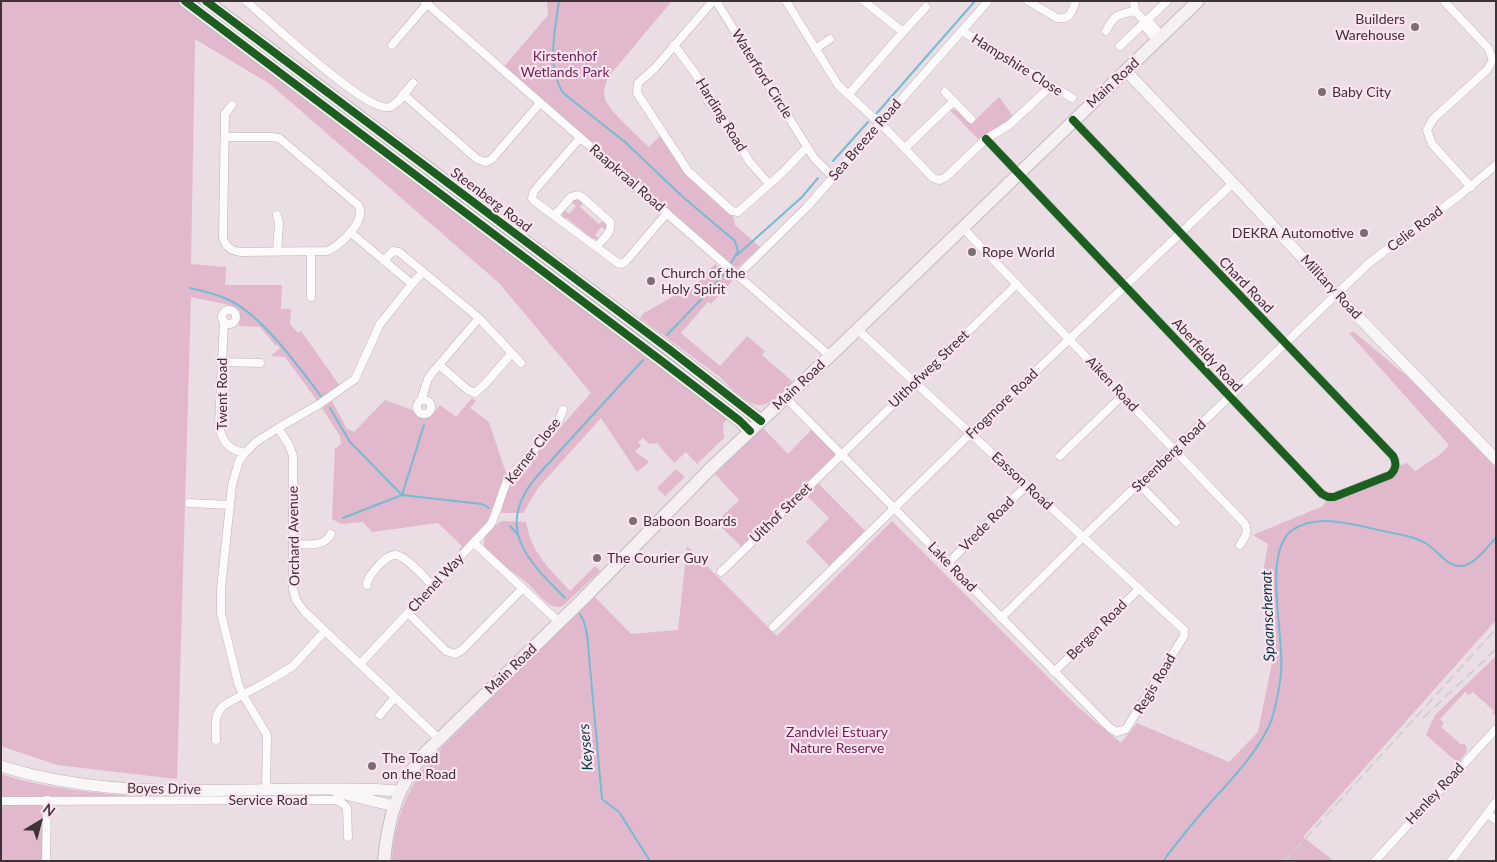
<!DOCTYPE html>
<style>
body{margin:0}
#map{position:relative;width:1497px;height:862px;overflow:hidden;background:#eadde3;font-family:Lato,sans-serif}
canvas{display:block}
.frame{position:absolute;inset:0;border:2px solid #3c3337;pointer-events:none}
.north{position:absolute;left:15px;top:797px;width:50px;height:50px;-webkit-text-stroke:4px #fee4f0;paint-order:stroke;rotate:37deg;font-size:14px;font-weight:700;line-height:20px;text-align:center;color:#3c3337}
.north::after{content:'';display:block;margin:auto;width:18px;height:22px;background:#3c3337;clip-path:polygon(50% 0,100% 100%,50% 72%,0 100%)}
</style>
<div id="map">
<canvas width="1497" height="862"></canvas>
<div class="frame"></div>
<div class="north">N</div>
</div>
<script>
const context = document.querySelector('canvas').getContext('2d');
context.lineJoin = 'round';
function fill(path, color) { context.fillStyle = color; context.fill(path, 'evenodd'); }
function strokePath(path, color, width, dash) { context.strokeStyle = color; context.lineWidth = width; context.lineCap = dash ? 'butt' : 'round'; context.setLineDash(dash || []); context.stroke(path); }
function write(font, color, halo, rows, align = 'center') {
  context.font = font + ' Lato,sans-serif'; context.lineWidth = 4.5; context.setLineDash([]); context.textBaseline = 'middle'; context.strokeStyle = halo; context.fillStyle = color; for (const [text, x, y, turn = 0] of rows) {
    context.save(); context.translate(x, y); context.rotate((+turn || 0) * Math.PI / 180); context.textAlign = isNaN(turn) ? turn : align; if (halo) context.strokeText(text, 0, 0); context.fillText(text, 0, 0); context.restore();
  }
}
fill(new Path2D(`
 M1,1H204L194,16L728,418L723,424L724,438L697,464L686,452L674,463L657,443L649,444L643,438L638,442L641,446L635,451C639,456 643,456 649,462L637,472L601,418L538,488L523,513H501C505,482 526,462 546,440L550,439L591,393L499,283L270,84L195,39L191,264L226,267L225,285H282L281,309H291L290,324L298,333L301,331L340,386L318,402L285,357L271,356L280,348L277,345L276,346L260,327L239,326L240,311L229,305L191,297L177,779L57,765L1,746Z
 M547,1H672L609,76C605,84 603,91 605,99C608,110 640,138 649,147L663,133L688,171L732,211L735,225L760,247L734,271L502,69L548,15Z
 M999,97L1013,116L1005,124L978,139L950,110C959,107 965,118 971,124Z
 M575,198L583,203L580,207L599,224L603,220L608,224L606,230L601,227L595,235L599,239L598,240L585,236L583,231L567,218H564L562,215L564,210L569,214L576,206L571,202Z
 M715,264L733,280L711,304L708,302L681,333L720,366L747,336L765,351L762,355L793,382C784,390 774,403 762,405C750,408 728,385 720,377L640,318L644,313L697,283Z
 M1354,332L1409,378L1496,468V620L1303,837L1334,861H392C394,820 409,782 437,752L594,596L631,634L678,630L687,546L777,636L892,521L1078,707L1121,743L1137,723L1229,762L1258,732L1272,663L1267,587L1266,597L1264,567L1268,544L1253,535L1323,506L1326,501H1333L1392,478L1397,474L1399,466L1407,463L1415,471L1441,454L1449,445L1349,333Z
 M472,398L476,401L470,408L489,422L508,479L495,516L464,553L459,550L462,546L438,523L372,532L363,522L341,524L332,519L335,449L341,444L340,436L322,408L332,401L347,429L354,432L385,400L412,410L421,418L431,416L440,405L456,417Z
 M763,428L788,454L813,428L836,454L835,457L815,480L868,534L832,569L806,542L829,518L803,492L744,549L716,522L739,500L715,474Z
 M676,469L685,477L665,496L657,488Z
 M502,521L526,522C531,553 550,569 570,591L595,566L600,571L564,605C551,614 537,591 527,583C519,575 485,555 484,544C483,537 491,528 495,523L496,525Z
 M1496,656V715L1492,713L1494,711L1473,692L1469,695L1465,692L1440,719L1444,723L1441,727L1462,745L1464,743L1467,748L1466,753L1458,763L1426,735L1435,715Z
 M1,774C49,790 103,793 153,798H1Z
 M1,803L40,805L43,807L42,861H1Z`), '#e1b8cc');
strokePath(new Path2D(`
 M559,1C555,31 546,66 563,93L625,142L684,198L735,241L738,251L730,265
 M877,113L975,1
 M833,161L868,122
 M737,255L802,197L818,178
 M190,288C204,291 218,294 231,301C265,319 297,365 321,396
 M667,335L712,288L728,269
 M330,408L350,442L402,495
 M402,495L424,425
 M343,518L402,495L482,504L489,508
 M510,526L518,535
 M565,598C526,559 494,527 537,476L643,360
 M580,614L584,622L587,634L602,799L619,812L650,861
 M1163,861C1179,840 1194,821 1211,802C1231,780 1253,757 1267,730C1274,719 1280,686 1281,672C1285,638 1262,555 1291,531C1316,512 1356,525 1383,531C1397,534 1414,536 1427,544C1438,551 1446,566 1461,566C1474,566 1487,547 1496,538`), '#76bbd2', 2);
const street = new Path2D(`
 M246,1C266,18 368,114 389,107C398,105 407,90 413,83
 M424,1L830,356
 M713,1L654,69L638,83L637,93L688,171L732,211L738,212L782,173L807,147
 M716,1L814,158L833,177
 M786,1L838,85L889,132L933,178L939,180L946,177L986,139L1009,125L1051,86
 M1028,1L1057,18C1070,20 1072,12 1076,1
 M1134,1L1135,11
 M1444,1L1488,48L1493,60L1487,70L1433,119L1427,130L1432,144L1471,187
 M1146,23V28L1157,41
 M962,31L1072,98
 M1106,31C1114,15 1118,14 1135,11L1146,23H1150L1162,36
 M903,32L926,7
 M392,45L427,4
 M674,45L697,76L708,101L730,129L749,161L769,184
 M1120,46L1167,1
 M815,49L830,39
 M945,92L971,119
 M403,94L477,159L486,162L492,159L540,103
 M848,95L903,32L864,1
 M225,137H271L279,138L358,205C368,220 340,246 327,251L241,252C231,251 225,247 223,237L225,114L232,105
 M580,138L534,191L532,198L534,201L618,263L622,264L626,261L667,213
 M986,139L1322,494L1328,497H1334L1390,475C1396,470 1397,463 1393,456L1073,120
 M905,148L954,101
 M555,215L571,197L578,195L582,197L610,222C613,232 603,239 597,246
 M963,228L1244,523C1250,531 1245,537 1240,545
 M350,232L412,284L423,272
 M277,252L279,223L277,215
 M384,261L393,251L399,252L479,318L521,363
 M738,275L807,207L988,1
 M311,297V252
 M222 317a7 7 0 1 1 14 0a7 7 0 1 1-14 0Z
 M224,321L219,425C222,441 228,450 245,453
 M221,362L260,363
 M439,365L468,390L475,393L485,384L512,353
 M786,398L1110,728L1117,732L1126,729L1184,636V630L857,329
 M417 407a7 7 0 1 1 14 0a7 7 0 1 1-14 0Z
 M421,400L428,379L432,373L479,318
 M278,428L289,445L293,456V589L296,600L304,611L439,739
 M1060,456L1122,396
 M1139,484L1176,522
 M189,503L230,505
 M474,543L559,622
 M294,544C307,544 324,548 331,534
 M948,563L1027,485
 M721,572L1017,284
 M367,585C367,577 374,571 379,565C384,560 389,555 396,555C406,556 425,578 433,586
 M408,613L446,651L455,654L462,650L523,588
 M1001,618L1083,537L1369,263L1460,195L1496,165
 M773,627L971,433L1233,183
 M360,664L491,524C498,510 501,494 508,479L558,422L563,410
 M1054,672L1139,589
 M380,715L395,697
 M216,740C216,727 213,715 224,705L272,679L293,666L325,631
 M266,789L267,735L243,695L238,683L221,613V589L232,485L239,461L245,453L256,442L278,428L318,405L355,379L380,324L412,284
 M1,801L335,800L341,802L347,808L348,837
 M1487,814L1496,820
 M46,861L47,800
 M1375,861L1496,729
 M1451,861L1496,802`);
const secondary = new Path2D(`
 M1126,71L1233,183L1337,295L1496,459
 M1,766C100,798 205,790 308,789C339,789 368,788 399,791
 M337,792L394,806`);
const primary = new Path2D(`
 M185,1L663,362L740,421L750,431
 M206,1L670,350L761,421
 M384,861C388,818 397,786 425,753L583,599L712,467L830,356L1198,1`);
strokePath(street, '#bfb4b9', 9);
strokePath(secondary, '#bfb4b9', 12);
strokePath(primary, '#c2bbbe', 14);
strokePath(street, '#fcfafb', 8);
strokePath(secondary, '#f9f6f7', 11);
strokePath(primary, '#f7f0f3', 12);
strokePath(new Path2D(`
 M1423,718L1496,649
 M1285,861L1496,629`), '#d2cfd0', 2, [10, 5]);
strokePath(new Path2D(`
 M185,1L663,362L740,421L750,431
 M206,1L670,350L761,421
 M986,139L1322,494L1328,497H1334L1390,475C1396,470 1397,463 1393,456L1073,120`), '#1b5e20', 8);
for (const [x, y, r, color] of [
 [1415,27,5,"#796e73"],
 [1322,92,5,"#796e73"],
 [1364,233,5,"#796e73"],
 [972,252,5,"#796e73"],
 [651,281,5,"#796e73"],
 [633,521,5,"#796e73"],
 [597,558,5,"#796e73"],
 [372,766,5,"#796e73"]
]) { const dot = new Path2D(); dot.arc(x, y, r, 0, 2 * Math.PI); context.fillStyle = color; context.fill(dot); strokePath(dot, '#fee4f0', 2); }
write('14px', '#3c3337', '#fee4f0', [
 ["Builders",1405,19,"right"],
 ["Warehouse",1405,35,"right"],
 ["Baby City",1332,92],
 ["DEKRA Automotive",1354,233,"right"],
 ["Rope World",982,252],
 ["Church of the",661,273],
 ["Holy Spirit",661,289],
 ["Baboon Boards",643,521],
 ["The Courier Guy",607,558],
 ["The Toad",382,758],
 ["on the Road",382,774]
], 'left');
write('14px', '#761e53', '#fee4f0', [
 ["Kirstenhof",565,56],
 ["Wetlands Park",565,72],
 ["Zandvlei Estuary",837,732],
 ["Nature Reserve",837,748]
]);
write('14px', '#3c3337', '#fee4f0', [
 ["Hampshire Close",1017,65,32],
 ["Waterford Circle",762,74,58],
 ["Main Road",1113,83,-43],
 ["Harding Road",721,115,58],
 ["Sea Breeze Road",865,140,-49],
 ["Raapkraal Road",627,178,41],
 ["Steenberg Road",491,200,37],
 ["Celie Road",1415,229,-37],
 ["Chard Road",1246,285,46],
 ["Military Road",1331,287,47],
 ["Aberfeldy Road",1207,355,47],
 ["Uithofweg Street",929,369,-44],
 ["Aiken Road",1112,384,47],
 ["Main Road",799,385,-43],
 ["Twent Road",222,394,-90],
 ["Frogmore Road",1002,404,-44],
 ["Kerner Close",533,451,-52],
 ["Steenberg Road",1169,456,-44],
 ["Easson Road",1022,481,43],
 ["Uithof Street",781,513,-44],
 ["Vrede Road",987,524,-45],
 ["Orchard Avenue",294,536,-91],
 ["Lake Road",952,567,46],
 ["Chenel Way",436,583,-47],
 ["Bergen Road",1097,630,-45],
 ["Main Road",511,669,-44],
 ["Regis Road",1155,684,-59],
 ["Boyes Drive",164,789,1],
 ["Henley Road",1435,794,-47],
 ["Service Road",268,800]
]);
write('italic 15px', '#043542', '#fee4f0', [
 ["Spaanschemat",1268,616,-92],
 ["Keysers",586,747,-95]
]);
</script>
